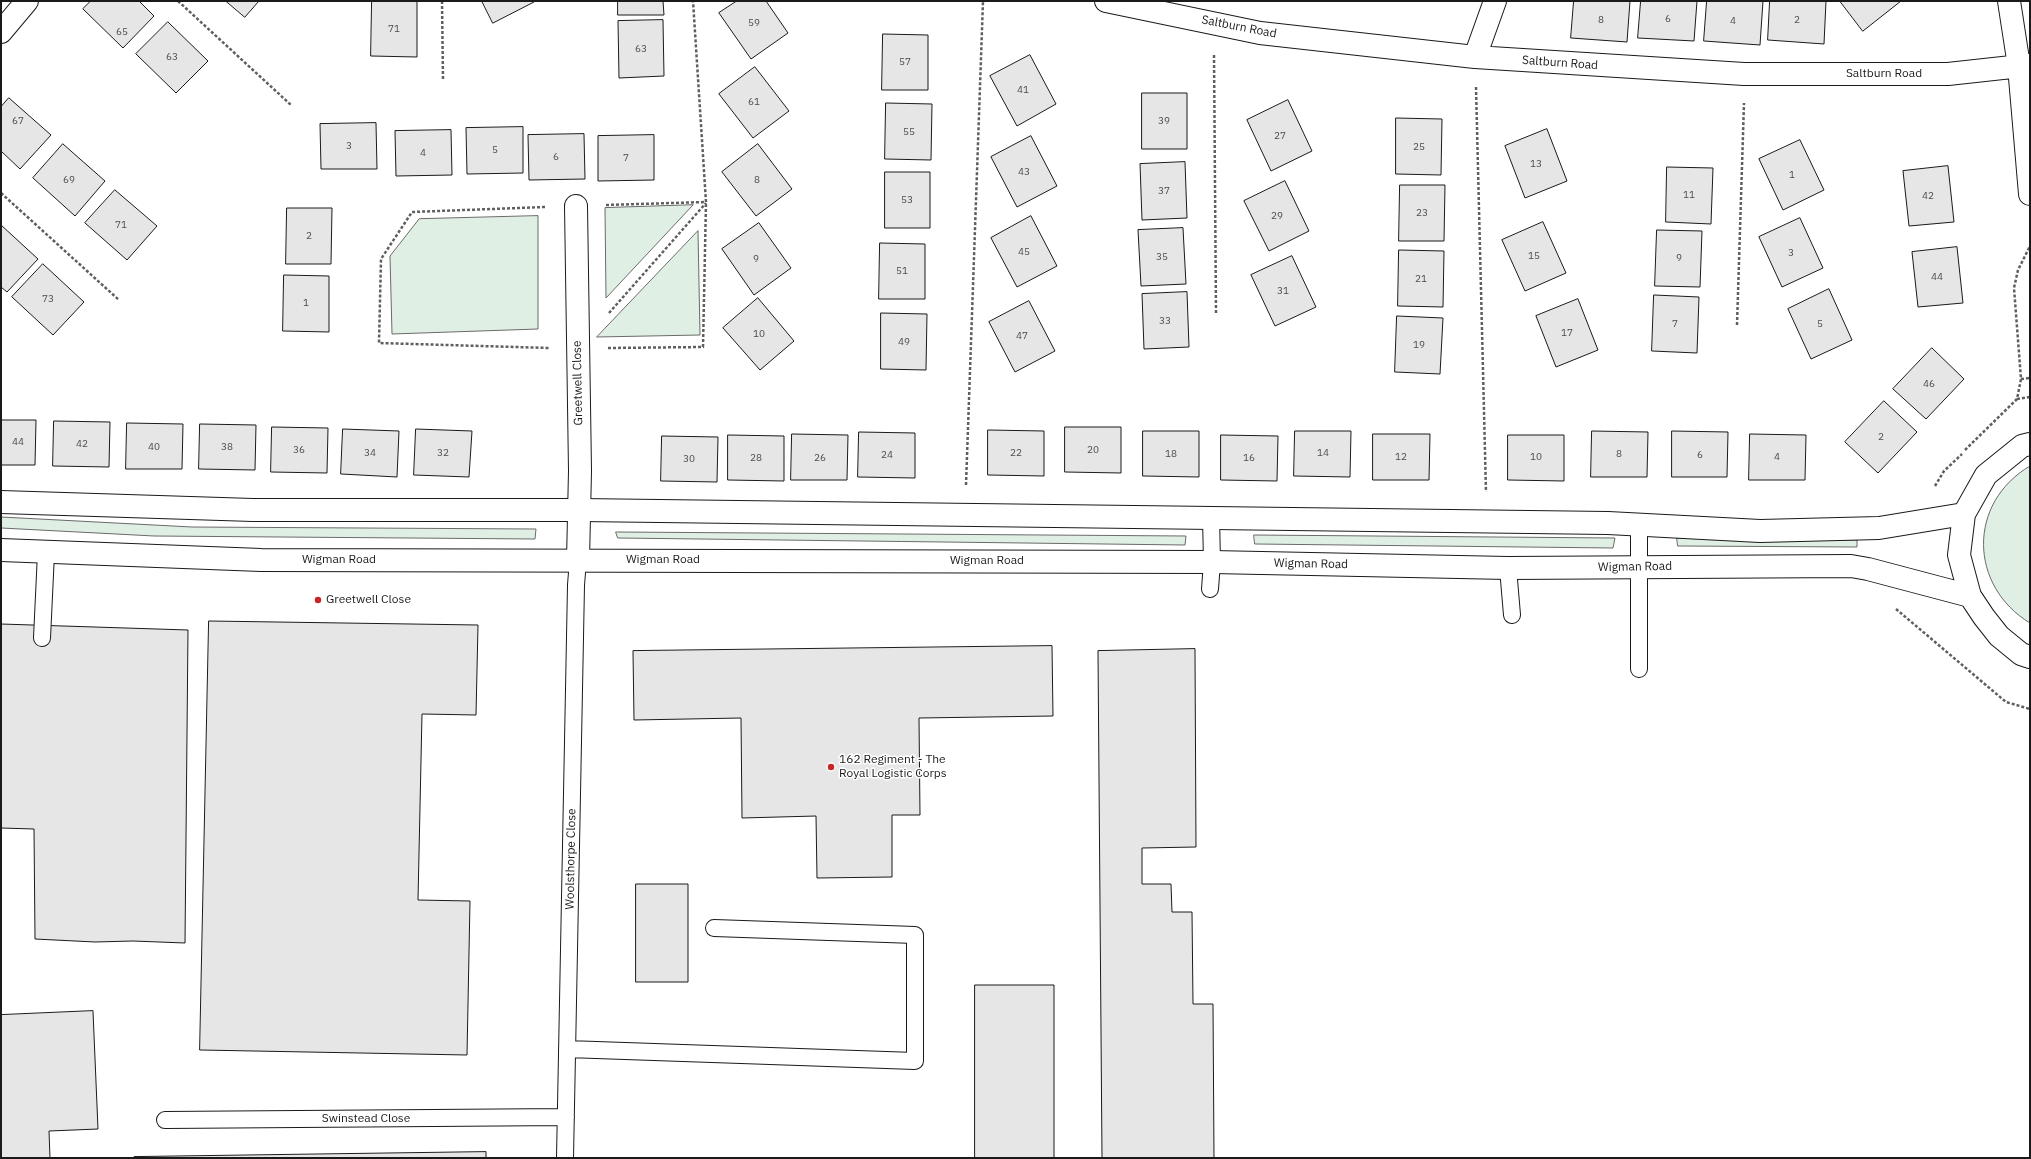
<!DOCTYPE html>
<style>
body{margin:0}
#map{position:relative;width:2031px;height:1159px;overflow:hidden;background:#fff;font-family:"IBM Plex Sans",sans-serif}
canvas{display:block}
.frame{position:absolute;inset:0;border:2px solid #1a1a1a;pointer-events:none}
</style>
<div id="map">
<canvas width="2031" height="1159"></canvas>
<div class="frame"></div>
</div>
<script>
const context = document.querySelector('canvas').getContext('2d');
context.lineJoin = 'round';
function fill(path, color) { context.fillStyle = color; context.fill(path, 'evenodd'); }
function strokePath(path, color, width, dash) { context.strokeStyle = color; context.lineWidth = width; context.lineCap = dash ? 'butt' : 'round'; context.setLineDash(dash || []); context.stroke(path); }
function write(font, color, halo, rows, align = 'center') {
  context.font = font + ' "IBM Plex Sans",sans-serif'; context.lineWidth = 3; context.setLineDash([]); context.textBaseline = 'middle'; context.strokeStyle = halo; context.fillStyle = color; for (const [text, x, y, turn = 0] of rows) {
    context.save(); context.translate(x, y); context.rotate((+turn || 0) * Math.PI / 180); context.textAlign = isNaN(turn) ? turn : align; if (halo) context.strokeText(text, 0, 0); context.fillText(text, 0, 0); context.restore();
  }
}
const green = new Path2D(`
 M693,205L606,298L605,208Z
 M538,216V329L392,334L390,256L419,219Z
 M698,231L700,335L597,337Z
 M2030,466V623C1969,586 1967,503 2030,466Z
 M1,517L192,527L536,529L535,539L154,536L1,528Z
 M616,532L1186,536L1185,545L618,538Z
 M1254,535L1615,538L1613,548L1255,544Z
 M1677,538L1857,540V547L1678,546Z`);
fill(green, '#e0efe3');
strokePath(green, '#6a6a6a', 1);
const building = new Path2D(`
 M91,1H139L154,16L123,48L83,9Z
 M226,1H259L245,17Z
 M372,1H417V57L371,56Z
 M482,1H533L534,2L493,23Z
 M618,1H663L664,15H618Z
 M737,1H766L788,33L751,59L719,13Z
 M1574,1H1630L1627,42L1571,38Z
 M1641,1H1697L1694,41L1638,38Z
 M1707,1H1763L1760,45L1704,41Z
 M1770,1H1826L1824,44L1768,40Z
 M1840,1H1901L1863,31Z
 M663,20L664,76L619,78L618,21Z
 M168,22L208,61L176,93L136,54Z
 M883,34L928,35V90H882Z
 M1030,55L1056,104L1017,126L990,76Z
 M755,67L789,111L753,138L719,94Z
 M1142,93H1187V149H1142Z
 M9,98L51,135L20,169L1,151V107Z
 M1288,100L1312,151L1271,171L1247,120Z
 M886,103L932,104L931,160L885,159Z
 M1396,118L1442,119L1441,175L1396,174Z
 M376,123L377,169H321L320,124Z
 M523,127V173L467,174L466,128Z
 M1547,129L1567,181L1525,198L1505,146Z
 M451,130L452,175L396,176L395,131Z
 M584,134L585,179L529,180L528,135Z
 M654,135V180L598,181V136Z
 M1031,136L1057,186L1017,207L991,157Z
 M1800,140L1824,190L1783,210L1759,159Z
 M63,144L105,181L75,216L33,178Z
 M758,144L792,189L756,216L722,172Z
 M1185,162L1187,218L1142,220L1140,164Z
 M1948,166L1954,222L1909,226L1903,171Z
 M1667,167L1713,168L1711,224L1666,222Z
 M885,172H930V228H885Z
 M1285,181L1309,231L1269,251L1244,201Z
 M1400,185H1445L1444,241H1399Z
 M115,190L157,226L127,260L85,223Z
 M287,208H332L331,264H286Z
 M1031,216L1057,266L1017,287L991,238Z
 M1800,218L1823,268L1782,287L1759,237Z
 M1543,222L1566,273L1525,291L1502,240Z
 M759,223L791,268L754,295L722,249Z
 M1,225L38,259L7,292L1,287Z
 M1183,228L1186,284L1141,286L1138,230Z
 M1657,230L1702,231L1700,287L1655,286Z
 M880,243L925,244V299H879Z
 M1957,247L1963,303L1918,307L1912,252Z
 M1399,250L1444,251L1443,307L1398,306Z
 M1292,256L1316,307L1275,326L1251,275Z
 M43,264L84,302L53,335L12,297Z
 M284,275L329,276V332L283,331Z
 M1829,289L1852,340L1811,359L1788,309Z
 M1187,292L1189,347L1144,349L1142,294Z
 M1654,295L1699,297L1697,353L1652,351Z
 M758,298L794,341L760,370L723,328Z
 M1578,299L1598,350L1556,367L1536,316Z
 M1029,301L1055,351L1015,372L989,322Z
 M881,313L927,314L926,370L881,369Z
 M1397,316L1443,318L1440,374L1395,372Z
 M1932,348L1964,379L1926,419L1893,389Z
 M1884,401L1917,432L1878,473L1845,442Z
 M1,420H36L35,465H1Z
 M54,421L110,422L109,467L53,466Z
 M127,423L183,424L182,469H126Z
 M200,424L256,425L255,470L199,469Z
 M272,427L328,428L327,473L271,472Z
 M1065,427H1121V473L1065,472Z
 M343,429L399,431L397,477L341,474Z
 M416,429L472,431L469,477L414,475Z
 M988,430L1044,431V476L988,475Z
 M1143,431H1199V477L1143,476Z
 M1295,431H1351L1350,477L1294,476Z
 M1592,431L1648,432L1647,477H1591Z
 M1672,431L1728,432L1727,477H1672Z
 M859,432L915,433V478L858,477Z
 M792,434L848,435L847,480H791Z
 M1373,434H1430L1429,480H1373Z
 M1750,434L1806,435L1805,480H1749Z
 M728,435L784,436V481L728,480Z
 M1221,435L1278,436L1277,481L1221,480Z
 M1508,435H1564V481L1508,480Z
 M662,436L718,437L717,482L661,481Z
 M209,621L478,625L476,715L422,714L418,900L470,901L467,1055L200,1050Z
 M1,624L188,630L185,943L133,941L95,942L35,939L34,829L1,828Z
 M1052,646L1053,716L919,718L920,815H892V877L817,878L816,816L742,818L741,718L634,720L633,651Z
 M1195,649L1196,847L1142,848V884H1171L1172,912H1192L1193,1004H1213L1214,1158H1102L1098,651Z
 M636,884H688V982H636Z
 M975,985H1054V1158H975Z
 M93,1011L98,1129L49,1131L50,1158H1V1015Z
 M486,1152V1158H134V1157Z`);
fill(building, '#e6e6e6');
strokePath(building, '#1a1a1a', 1);
const service = new Path2D(`
 M1639,524V669
 M1508,568L1512,615
 M1210,589L1212,562L1211,517
 M42,638L46,553
 M567,1049L915,1061V935L714,928
 M165,1120L566,1117
 M565,1158L576,585L578,560`);
const minor = new Path2D(`
 M1106,1L1260,33L1475,57L1744,74H1948L2030,65
 M2009,1L2019,66L2030,194
 M1,32L27,1
 M1475,57L1495,1
 M576,206L580,471L578,560`);
const tertiary = new Path2D(`
 M2030,444L2022,446L1986,475L1964,514L1959,555L1970,596L1984,617L1999,636L2021,654L2030,657
 M1,502L253,510H580L1608,523L1760,531L1879,528L1964,514
 M1,550L261,560L1212,562L1508,568L1851,566L1868,569L1970,596`);
strokePath(service, '#1a1a1a', 18);
strokePath(minor, '#1a1a1a', 24);
strokePath(tertiary, '#1a1a1a', 24);
strokePath(new Path2D(`
 M178,1L291,105
 M442,1L443,80
 M1214,55L1216,313
 M1476,87L1486,492
 M1,193L119,300
 M606,205L706,202
 M545,207L412,212L381,259L379,343L549,348
 M609,313L706,203
 M1737,325L1744,103
 M608,348L703,347L706,202L693,1
 M2021,379L2030,378
 M2017,399L2030,397
 M1965,450L2017,399L2021,379L2014,288L2018,270L2030,246
 M966,485L983,1
 M1935,486L1944,471L1962,454
 M1896,609L2006,702L2030,709`), '#5f5f5f', 2.5, [3, 2]);
strokePath(service, '#fff', 16);
strokePath(minor, '#fff', 22);
strokePath(tertiary, '#fff', 22);
for (const [x, y, r, color] of [
 [318,600,4,"#c62828"],
 [831,767,4,"#c62828"]
]) { const dot = new Path2D(); dot.arc(x, y, r, 0, 2 * Math.PI); context.fillStyle = color; context.fill(dot); strokePath(dot, '#fff', 1.5); }
write('10px', '#4d4d4d', null, [
 ["6",1668,19],
 ["8",1601,20],
 ["2",1797,20],
 ["4",1733,21],
 ["59",754,23],
 ["71",394,29],
 ["65",122,32],
 ["63",641,49],
 ["63",172,57],
 ["57",905,62],
 ["41",1023,90],
 ["61",754,102],
 ["67",18,121],
 ["39",1164,121],
 ["55",909,132],
 ["27",1280,136],
 ["3",349,146],
 ["25",1419,147],
 ["5",495,150],
 ["4",423,153],
 ["6",556,157],
 ["7",626,158],
 ["13",1536,164],
 ["43",1024,172],
 ["1",1792,175],
 ["69",69,180],
 ["8",757,180],
 ["37",1164,191],
 ["11",1689,195],
 ["42",1928,196],
 ["53",907,200],
 ["23",1422,213],
 ["29",1277,216],
 ["71",121,225],
 ["2",309,236],
 ["45",1024,252],
 ["3",1791,253],
 ["15",1534,256],
 ["35",1162,257],
 ["9",1679,258],
 ["9",756,259],
 ["51",902,271],
 ["44",1937,277],
 ["21",1421,279],
 ["31",1283,291],
 ["73",48,299],
 ["1",306,303],
 ["33",1165,321],
 ["7",1675,324],
 ["5",1820,324],
 ["17",1567,333],
 ["10",759,334],
 ["47",1022,336],
 ["49",904,342],
 ["19",1419,345],
 ["46",1929,384],
 ["2",1881,437],
 ["44",18,442],
 ["42",82,444],
 ["40",154,447],
 ["38",227,447],
 ["36",299,450],
 ["20",1093,450],
 ["34",370,453],
 ["32",443,453],
 ["22",1016,453],
 ["14",1323,453],
 ["18",1171,454],
 ["8",1619,454],
 ["24",887,455],
 ["6",1700,455],
 ["12",1401,457],
 ["10",1536,457],
 ["4",1777,457],
 ["28",756,458],
 ["26",820,458],
 ["16",1249,458],
 ["30",689,459]
]);
write('12px', '#1a1a1a', '#fff', [
 ["Saltburn Road",1239,27,11],
 ["Saltburn Road",1560,63,4],
 ["Saltburn Road",1884,74],
 ["Greetwell Close",578,383,-91],
 ["Wigman Road",339,560],
 ["Wigman Road",663,560],
 ["Wigman Road",987,561],
 ["Wigman Road",1311,564,1],
 ["Wigman Road",1635,567,-1],
 ["Woolsthorpe Close",571,859,-89],
 ["Swinstead Close",366,1119]
]);
write('12px', '#1a1a1a', '#fff', [
 ["Greetwell Close",326,600],
 ["162 Regiment - The",839,760],
 ["Royal Logistic Corps",839,774]
], 'left');
</script>
